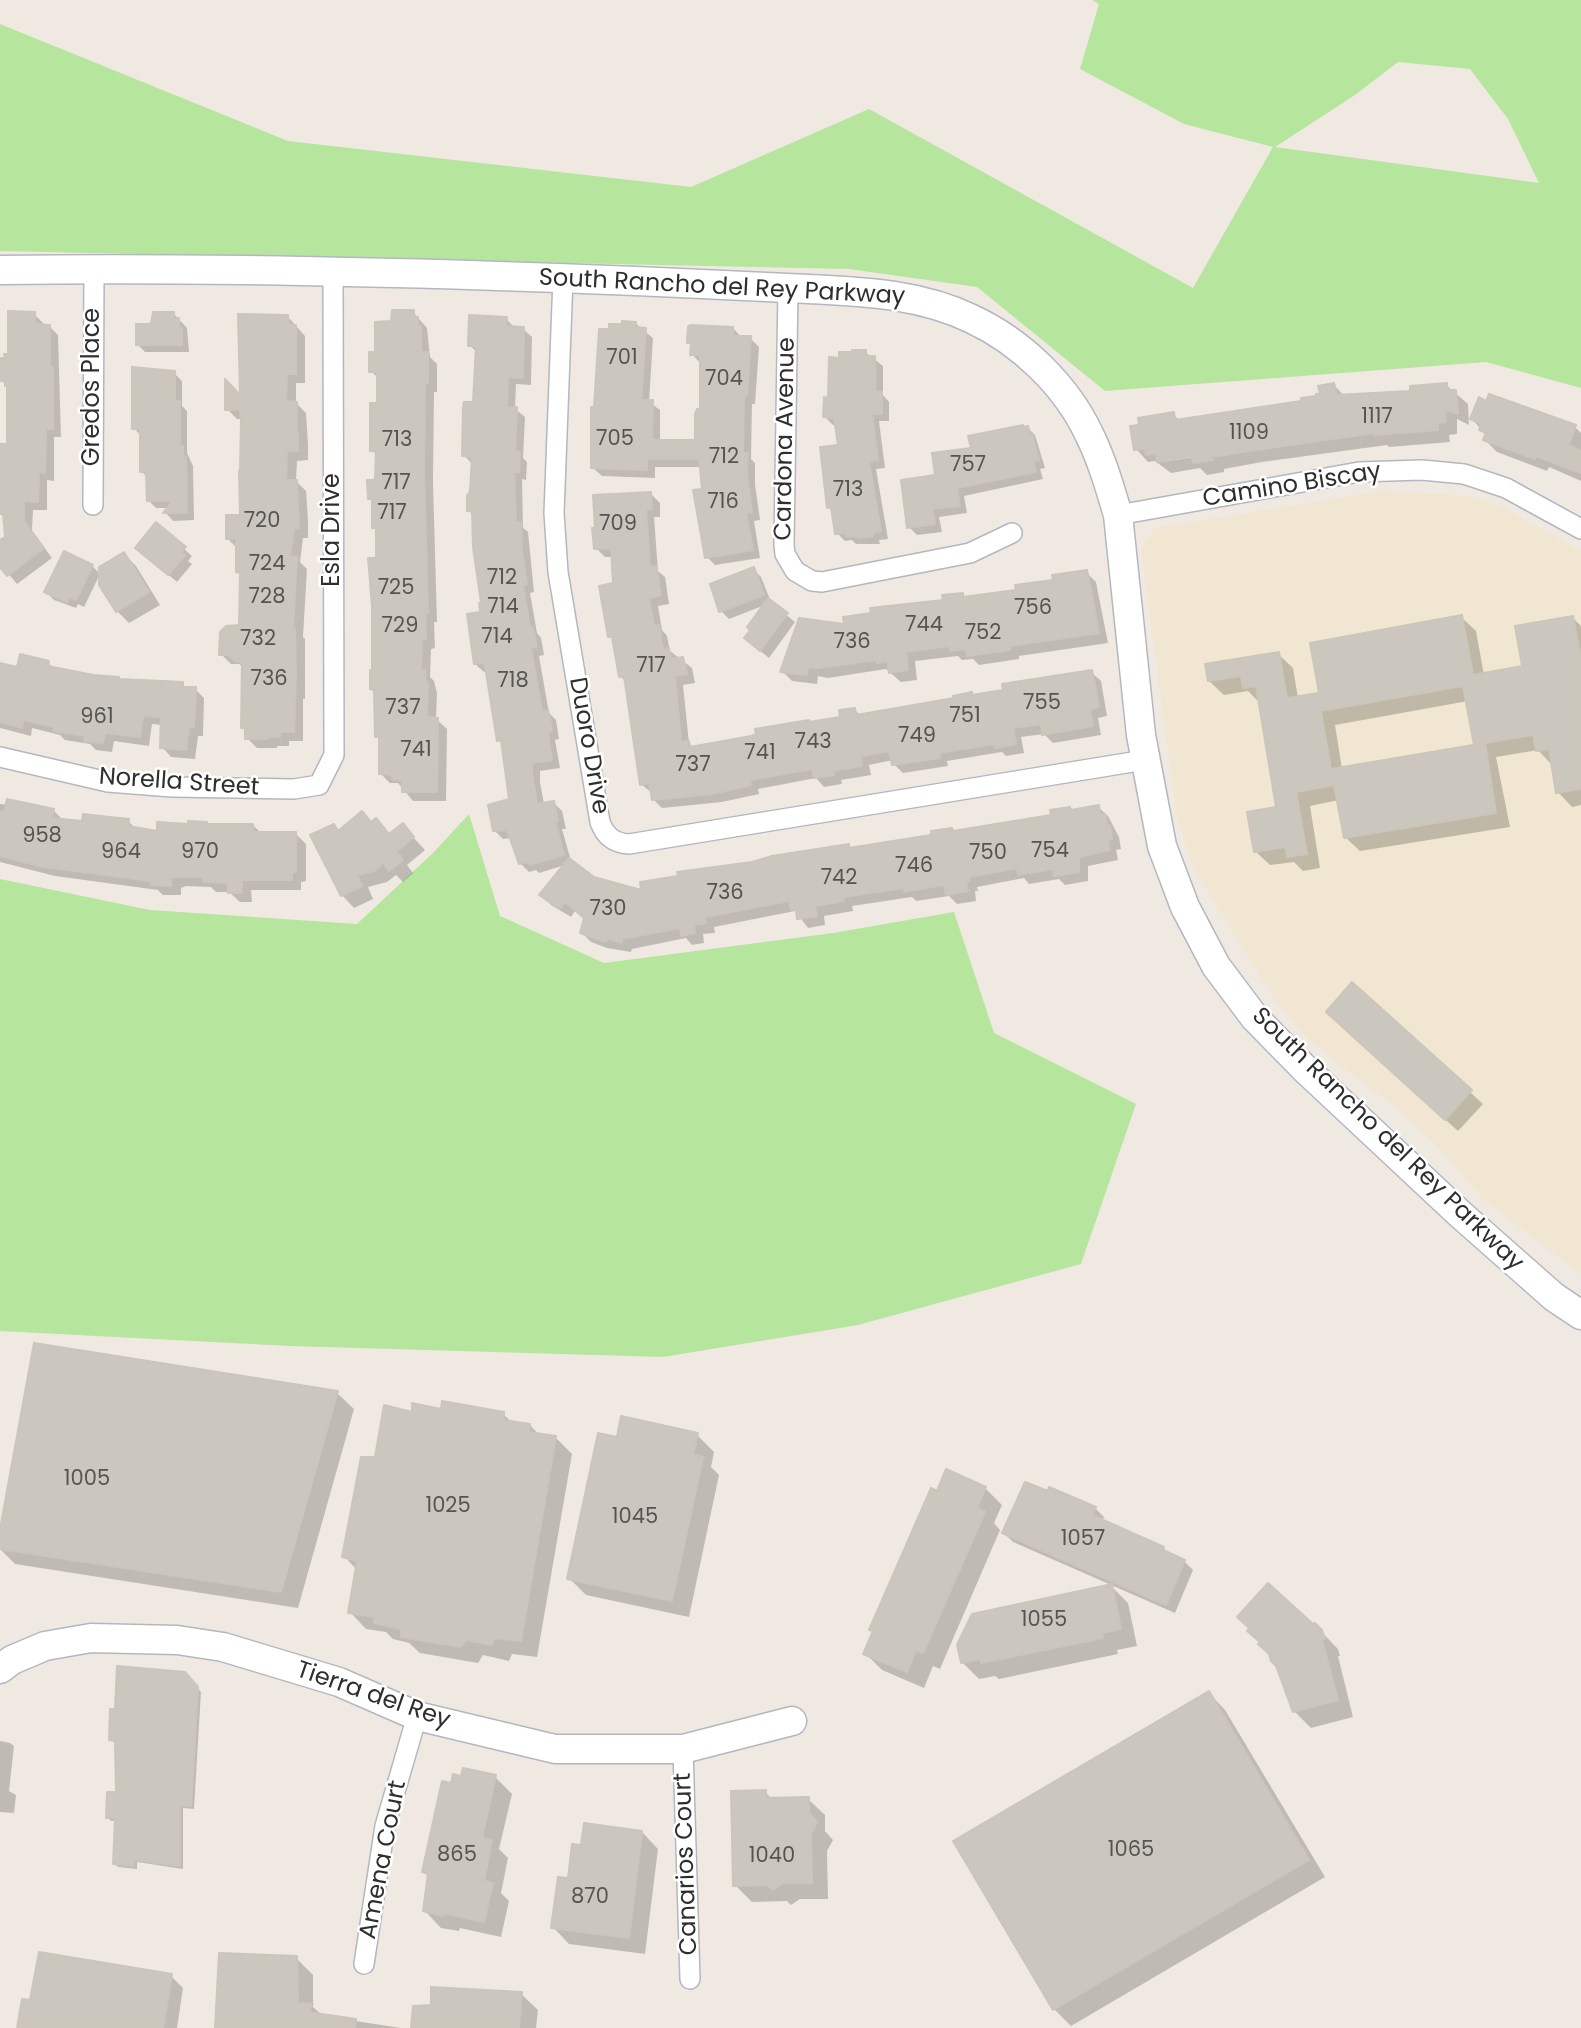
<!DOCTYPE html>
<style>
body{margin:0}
canvas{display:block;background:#efe9e1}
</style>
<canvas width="1581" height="2028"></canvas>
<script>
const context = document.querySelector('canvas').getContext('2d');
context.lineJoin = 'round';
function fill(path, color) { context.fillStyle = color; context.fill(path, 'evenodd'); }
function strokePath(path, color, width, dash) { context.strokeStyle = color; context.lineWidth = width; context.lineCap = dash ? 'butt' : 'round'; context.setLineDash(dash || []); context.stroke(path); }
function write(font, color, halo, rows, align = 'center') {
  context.font = font + ' Poppins,sans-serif'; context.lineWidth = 5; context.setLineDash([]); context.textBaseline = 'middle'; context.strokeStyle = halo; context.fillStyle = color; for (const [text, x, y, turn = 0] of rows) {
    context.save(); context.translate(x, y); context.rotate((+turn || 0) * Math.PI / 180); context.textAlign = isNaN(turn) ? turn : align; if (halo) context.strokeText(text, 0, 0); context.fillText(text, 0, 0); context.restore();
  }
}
fill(new Path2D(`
 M1381,491L1469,496L1504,508L1581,551V1274L1484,1200L1437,1146L1396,1107L1342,1067L1302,1033L1274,998L1239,942L1193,867L1183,838L1176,811L1141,548L1156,528Z`), '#f0e6d1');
fill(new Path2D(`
 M1092,0H1581V388L1486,362L1105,391L977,287L849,269L0,251V24L288,141L691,187L869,109L1193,288L1273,147L1184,124L1080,69L1099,4ZM1398,62L1470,69L1508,119L1539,183L1275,147L1355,95Z
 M469,814L500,916L604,963L833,933L954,912L994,1033L1136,1104L1081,1264L858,1325L663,1357L290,1346L0,1331V879L150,910L357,924L433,853Z`), '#b6e59e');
fill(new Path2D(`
 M413,312L427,328L430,357L437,364V392H434L433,482L437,622H434L435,648L431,649L430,677L434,681L437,693L436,719L447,729L446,801H413L398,783H390L380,773V740L376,736V694L371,689L378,531L374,528V503L369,499L377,482L378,457L372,450L379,404V379L371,371L392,323Z
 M34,314L43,323V326L50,327L58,335L61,437H54V481L47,480V510H33L32,531L52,558L17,584L0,564V542L6,538L5,517L0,510V446H8L9,388L1,380L7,359Z
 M174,314L187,328L189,352H145L137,344L153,326Z
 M288,317L305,336V383H296V403L306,413L308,444V460L297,461L296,481L306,491L308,520V538H303L300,562L307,569L303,637L305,639V699H303V741H289V746H277V748H257L247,738V732L242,728L243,667L239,664H231L221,654L240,627L241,575L238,572V549L228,539L242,517V419H237L227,409L242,399Z
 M506,319L514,327L523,329L532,337L531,385L516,384L515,409L525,417L523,458L527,462L526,480L522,479L523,528L528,532L534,592L530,593L537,633L541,638L544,655L539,656L549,713L556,720L559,739L555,740L560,768L540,771V782L544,804L554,803L562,811L566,829H562L571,861L594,879L643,892L753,864L848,846L852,850L955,833L1098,807L1108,816L1119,837L1121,849L1116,850L1118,860L1088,866V881L1065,885L1059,879L1029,884L1024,878L977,887L978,891H975L976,901L957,904L949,896L916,901L912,897L852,906L853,911L824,916L825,925L808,928L795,911L714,927L715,933L703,934L704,943L692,945L686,938L632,949L631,952L607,948L591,942L582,933L586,919L575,911L571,917L551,905L542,895L565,865L539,873L536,870L529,872L520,863L512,838L503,839L494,830L511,801L503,744L499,740L488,671L484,672L475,664L483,604L474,516L469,511L472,464L464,455L475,404L477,353L470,345Z
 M635,323L653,338L649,402L660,410V442H696L702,411L700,363L692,354V345L689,342L733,328L742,338H750L759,347L755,404H752L751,459L755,463V484L760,520L754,521L760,558L715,565L707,557L702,467H655V478L602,476L593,468L595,409Z
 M865,352L883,366V395L889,402V421H879L885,468L876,469L888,539L879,540L880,544H856L852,540L845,541L837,533L834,512L828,507L840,446L837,425H833L825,417L840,359Z
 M174,373L182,381V406L187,411V453L193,466L194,520L173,521L166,513L170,508H156L148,500V478L141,471V436L134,428Z
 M1334,385L1345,397L1412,393L1446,385L1468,404L1469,425L1457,419V434L1449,435L1450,442L1389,447L1387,445L1262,462L1224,469V472L1207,475L1200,468L1171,473L1155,461L1148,462L1136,449L1173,414L1180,421L1303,402L1318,397ZM1200,453V456L1162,462L1159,459Z
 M1505,399L1575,427L1581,433V481L1549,467L1547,471L1497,452L1485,440L1487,436L1472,419L1487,403L1504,402Z
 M1027,427L1035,435L1045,468L1040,469L1043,479L964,496L967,513L939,517L942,532L917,535L909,527L937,476Z
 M651,494L660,503V517H654L658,571L665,577L669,604L658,606L662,630L667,636L670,651L692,668L695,683L683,685L689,743L694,748L842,718L854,709L861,716L956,699L971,694L974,696L1091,672L1101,681L1107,716L1098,718L1101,735L1053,743L1044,734L1021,737L1024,753L1006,756L1002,752L947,761L948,766L903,773L894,764L893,760L869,765L871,775L841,780L842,784L824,787L816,778L758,789L759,794L722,802L662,808L653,799L652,793L641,784L627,683L620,676L615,641L610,637L615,584L614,557H605L596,548Z
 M156,525L192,556L188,561L192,564L177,582L145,555Z
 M124,554L136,566L160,605L129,623L117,611Z
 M92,566L100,574L84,607L78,604L76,608L54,600L46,592Z
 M753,569L761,577L771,602L795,622L769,658L754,646L765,605L729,619L721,611Z
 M1086,572L1096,582L1108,643L1019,656V659L979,665L973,659L962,660L958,656L915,661L917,680L901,682L886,669L828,678L818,676L817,684L792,681L782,671L846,626L945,602L962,594L966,598L1018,591Z
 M1461,617L1476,631L1484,675L1524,668L1572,617L1581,626V805L1572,807L1558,792L1553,766L1538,750L1496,757L1510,827L1360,851L1345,837L1339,800L1310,806L1320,868L1303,871L1294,862L1270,865L1255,851L1278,809L1259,702L1248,691L1224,695L1209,681L1278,654L1293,668L1298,698L1321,694ZM1468,701L1478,746L1342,769L1335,725Z
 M0,663L18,667L48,663L54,669L121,681L182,684L187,689H195L204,698L203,736H198L195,759L171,757L162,747V725L152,724L149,746L114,741L112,752L96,750L90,744L65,740L60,735L32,728L31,736L0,728Z
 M0,804L53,810L64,821L83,823L128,821L137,830L159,833L209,826L253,825L261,833H295L306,844V881L301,882V890H251L252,902H240L229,892H216L211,887L186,886L181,888V895H163L158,890L55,876L0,862Z
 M376,820L390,835L403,826L425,850L407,865L413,873L403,882L396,875L387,882L368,887L373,899L354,908L342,895L334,826L339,832L372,824Z
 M1353,985L1483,1104L1458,1131L1340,1024Z
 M337,1393L354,1409L298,1608L15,1564L0,1549V1539Z
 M442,1411L503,1414L513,1423L530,1425L540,1436L556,1438L572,1454L537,1657L512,1654L509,1661L483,1655L478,1663L420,1653L409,1643L393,1639L386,1632L366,1629L350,1612L357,1570L344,1556L376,1459L413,1414Z
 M697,1435L714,1452L711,1467L719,1475L689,1617L586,1595L569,1578L618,1439Z
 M985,1488L1002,1505L994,1523L1000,1530L940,1669L933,1666L924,1688L882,1670L865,1653Z
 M1095,1508L1104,1517L1102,1521L1163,1548L1171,1556L1184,1561L1193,1570L1175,1613L1013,1542L1004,1533Z
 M1111,1586L1128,1603L1137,1646L1117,1650L1118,1654L999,1679L995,1676L979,1679L962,1662Z
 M1315,1625L1338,1649L1340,1656H1338L1353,1717L1311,1728L1294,1711Z
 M188,1677L201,1692L194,1809L183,1808V1869L137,1862V1869L118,1867L114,1863L116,1821H111L107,1817L117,1793V1743L111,1740Z
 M1209,1693L1225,1710L1325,1877L1071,2026L1054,2009L955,1841Z
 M0,1741L10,1743L14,1746L9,1791L16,1795L14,1813L0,1812Z
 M495,1777L512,1794L499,1849L508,1858L501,1893L509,1901L501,1937L460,1928L459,1931L441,1928L425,1911L429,1877L424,1872L452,1785L463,1778Z
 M765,1792L773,1800L808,1799L825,1815V1831L833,1840L827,1851L828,1899H800L791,1905L787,1901L752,1902L735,1885Z
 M642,1832L658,1849L645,1954L569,1944L553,1927L583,1847Z
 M296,1958L313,1975V2007L323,2016L401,2028H216Z
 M171,1976L183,1988L177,2028H19L32,2002Z
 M521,1994L538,2010L536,2028H413Z`), '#0003');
const building = new Path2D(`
 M392,310H414V317H418V326H421V352H428V383H425L424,471L428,613H425L426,639L422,640L421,670H425L426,682H428L427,717L438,718L437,792H402V780L392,779V776L388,774H379V737H375L374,690L370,689V670H372V606L368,558H376V528H372V499H368L367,480H375L376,451H370V403H377V372H369V352H375V322L391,321Z
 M8,311L35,312V324L50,325V367H53V429H46L45,473L39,472L38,502L24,501V521L44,548L7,576L0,567V540L5,537L3,514H0V444H7V386H5V381H0V358H5L4,354H8Z
 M153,312H174V319L179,318V328H182V345H136V324H151Z
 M238,314L288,315V325H296V374H287L286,401L297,402V433H298V451H287L286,480H297L298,509L299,528H294L290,557H297L293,628H295L296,675L294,732H280V737H268V739H245V728H241L242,662H236L228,655H219L220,632L226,626L239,625L240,573L236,572V539H226V515H240L239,471H240L241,420L240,410H225V379L240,395Z
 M469,315L507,317L506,326L524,327L523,378L508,377L507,407H517L515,452H520L519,472H514L516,522H521L522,551L527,584L523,585L530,628L533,627L537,647L531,648L542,711L548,710L552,731L548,732L552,760L532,763V773L537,804L554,801L558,821H555L564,855L530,865L528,862L519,864L507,830L493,831L488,805L509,799L501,740L497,741L485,666L483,663L474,664L467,614L480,612L479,603H481L473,547L472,511H467V496L470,491L472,457L462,456L463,408L464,402H473L476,346H468Z
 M622,321L636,322L635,327L646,328L641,400H653L652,440H695V414L697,409H700V355H690L691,343H687L688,327L690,325L733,327V336H751L747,396H744L743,453H748L747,474L752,512L746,513L753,550L705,558L693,490L702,489L699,459H647V470L591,468V407H594L599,329H609V324H622Z
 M852,350H866V356H875L876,392H882V414H872L878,460L869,462L881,531L872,533L873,536L859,538L858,536L846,537L845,533L835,534L831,507L827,508L820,447L838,445L834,418L823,417L824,397L828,398L829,357L839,358V352H852Z
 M132,367L175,371V401H180V446H183V456H186L187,513H163L173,501H147L146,472H140V429H132Z
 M1334,383L1337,395L1410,391V386L1447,383V390H1456L1458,414L1445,409L1446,422L1438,423V430L1374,435V433L1249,451L1212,457L1213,460L1193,463L1191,456L1157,462L1156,453L1146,455L1145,449L1134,450L1130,426L1139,425L1138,418L1174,412L1175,420L1301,401V398L1316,396V394L1320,393L1318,386Z
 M1489,394L1576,425L1569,445L1581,451V473L1536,456L1535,459L1483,440L1486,433L1479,430L1481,424L1470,419L1479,397L1486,401Z
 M1023,425V427L1028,426L1030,435L1032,434L1039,460L1033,461L1036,472L957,488L960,506L932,509L935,524L907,528L901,480L935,475L932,453L971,448L968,436Z
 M651,492L652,509H646L650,567L656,566L661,595L649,598L654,626L659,625L663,649L669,648L671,659L683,657L687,674L675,676L681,742L689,741L690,747L751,736L756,734L755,729L809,720V722L840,717L839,710L855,708L856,715L954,698L953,696L972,692V695L1003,690L1002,684L1092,670L1099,707L1090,709L1093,726L1042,735L1041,724L1013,728L1016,744L995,748L994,744L939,753L940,758L892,765L889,751L861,756L862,766L833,771L834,775L814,778L812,769L750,780L751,785L712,794L652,800L649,783L640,785L624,676L619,677L612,637H608L599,586L613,583L611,548L594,549L592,528H595L593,495Z
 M156,522L186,547L181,552L185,555L168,575L135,548Z
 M64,551L93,565L76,600L70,597L67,602L44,592Z
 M124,552L149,592L116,612L99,585V567Z
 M754,567L764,595L719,612L710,584Z
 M1087,570L1099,633L1010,646V650L967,656L966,649L950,651L949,646L906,652L908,670L889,673L888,661L877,663V660L817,668L808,667L807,675L780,672L799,618L844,624L843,617L871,613L870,608L943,600L942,595L963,593V597L1016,590L1015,585L1053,580L1052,575Z
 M768,598L788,613L760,651L744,638L750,630L747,627Z
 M1462,615L1473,675L1522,666L1515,626L1573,616L1581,658V789L1556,793L1549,749L1536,751L1533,735L1474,745L1463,686L1321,711L1331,769L1485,743L1496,813L1344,838L1334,785L1296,792L1307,854L1287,857L1285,847L1254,852L1247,812L1276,807L1256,686L1243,688L1241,676L1208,681L1205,664L1279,652L1287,698L1319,693L1310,643Z
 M20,654L49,661L48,666L93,675L119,677V679L183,682V687H196L194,727H189L186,750L160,748L161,717L143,716L140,737L105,733L103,743L84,741L85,736L53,731L54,727L23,720L22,728L0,722V663L17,667Z
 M7,799L54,809L52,818L82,821L83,814L110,817L129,819L128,826L157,831V822L188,824V821L207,822V824H253L254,832H296V872H292V880H242V893H228V883L204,882L202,877H175L171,878V886L151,885V881L44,867L0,856V811L4,812Z
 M1099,805L1100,815L1105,814L1107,826L1110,825L1112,839L1108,840L1110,850L1079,857V872L1054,876L1053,869L1018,875L1017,868L969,877V881L966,882L968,891L946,895L944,885L904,892V888L843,897L844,901L815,906L817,916L797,919L796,910H791L789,901L705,917L706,923L694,925L695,933L681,936L680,928L622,939V943L609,939L606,942L580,933L584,918L565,902L560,909L539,895L569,858L594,877L641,890L640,882L678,876L677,872L752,862L772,856L849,844V848L931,835V831L952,828L953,831L1051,815L1050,810L1070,807L1071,810Z
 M362,811L371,822L376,818L389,834L403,823L414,837L396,852L403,860L389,871L383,863L374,871L357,875L362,886L341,896L310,835L334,824L338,831Z
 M1352,982L1472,1090L1445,1120L1326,1012Z
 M34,1343L338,1391L281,1592L0,1549V1529Z
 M442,1401L504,1412V1420L530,1424L529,1432L556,1436L521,1641L495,1638L492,1645L466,1640L461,1647L401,1637V1629L374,1623L375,1617L348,1613L357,1561L342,1557L361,1457H375L384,1405L412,1412V1403L441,1409Z
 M621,1416L698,1433L693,1454L703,1457L672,1601L567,1579L598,1433L617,1437Z
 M946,1469L986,1487L977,1508L985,1512L923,1653L916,1650L907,1672L863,1654L873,1631L869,1630L931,1488L937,1491Z
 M1025,1482L1048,1491L1049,1487L1096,1507L1092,1515L1164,1547L1163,1550L1185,1560L1166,1605L1002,1533Z
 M1268,1583L1313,1624L1315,1623L1322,1630L1325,1639L1322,1640L1338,1700L1293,1712L1276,1666L1271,1661L1269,1654L1258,1644L1260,1642L1247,1631L1249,1628L1237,1617Z
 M1112,1584L1121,1629L1102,1633L1103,1638L981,1663L980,1659L961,1663L957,1645L972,1614Z
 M117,1666L185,1672L198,1687L191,1806L180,1805V1866L134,1860V1866L113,1864L115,1818H106L107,1792H116L115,1741L109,1740L110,1709H115Z
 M1209,1691L1309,1860L1053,2010L953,1841Z
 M463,1768L496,1775L482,1838L492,1840L484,1881L493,1883L484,1922L444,1913L443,1916L423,1911L428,1874L422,1872L442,1781L451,1783L453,1774L461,1776Z
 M766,1790V1798L809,1797V1813L817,1822L811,1834L812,1883H783L773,1890L768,1885L733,1886L731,1791Z
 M584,1823L642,1831L629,1938L551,1928L558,1877L568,1878L572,1844L581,1845Z
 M39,1952L172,1974L163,2028H17L22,1999L30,2000Z
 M219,1953L297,1956L298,2003L313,2004L308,2012L356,2019L355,2028H215Z
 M431,1987L522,1992L519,2028H411L413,2006L431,2005Z`);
fill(building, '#cbc7bf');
strokePath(building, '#cbc5ba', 2);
const street = new Path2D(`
 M563,278L554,513L558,572L600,822C605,836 614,843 629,844L1145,760
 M788,288L784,545L785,554L795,571L812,581L822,582L970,553L1012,533
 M93,505L94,268
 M1118,515L1359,472L1422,470L1464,474L1506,488L1581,529
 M0,757L108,782L172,787L294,789L319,785L334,755L333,271
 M683,1749L690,1979
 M364,1964L385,1826L417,1716`);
const secondary = new Path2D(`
 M0,270C227,267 453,273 680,283C723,285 766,287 809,289C866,292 920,294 972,319C1021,342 1066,385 1089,434C1102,460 1110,488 1118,515L1141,735L1162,846L1185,907L1216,966L1255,1018L1305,1069L1460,1214L1554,1297L1581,1315
 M0,1669L12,1660L45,1646L91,1638L177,1640L223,1647L339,1682L417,1716L555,1749H683L792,1721`);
strokePath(street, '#b4b7c1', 22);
strokePath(secondary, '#b4b7c1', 31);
strokePath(street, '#fff', 19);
strokePath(secondary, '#fff', 28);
write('21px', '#555452', null, [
 ["701",622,359],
 ["704",724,380],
 ["1117",1377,418],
 ["1109",1249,434],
 ["705",615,440],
 ["713",397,441],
 ["712",724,458],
 ["757",968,466],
 ["717",396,484],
 ["713",848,491],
 ["716",723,503],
 ["717",392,514],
 ["720",262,522],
 ["709",618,525],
 ["724",267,565],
 ["712",502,579],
 ["725",396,589],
 ["728",267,598],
 ["714",503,608],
 ["756",1033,609],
 ["744",924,626],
 ["729",400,627],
 ["752",983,634],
 ["714",497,638],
 ["732",258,640],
 ["736",852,643],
 ["717",651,667],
 ["736",269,680],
 ["718",513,682],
 ["755",1042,704],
 ["737",403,709],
 ["751",965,717],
 ["961",97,718],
 ["749",917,737],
 ["743",813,743],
 ["741",416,751],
 ["741",760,754],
 ["737",693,766],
 ["958",42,837],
 ["754",1050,852],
 ["964",121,853],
 ["970",200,853],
 ["750",988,854],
 ["746",914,867],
 ["742",839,879],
 ["736",725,894],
 ["730",608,910],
 ["1005",87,1480],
 ["1025",448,1507],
 ["1045",635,1518],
 ["1057",1083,1540],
 ["1055",1044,1621],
 ["1065",1131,1851],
 ["865",457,1856],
 ["1040",772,1857],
 ["870",590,1898]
]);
write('24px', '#2e2e2e', '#fff', [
 ["South Rancho del Rey Parkway",722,288,3],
 ["Gredos Place",93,387,-90],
 ["Cardona Avenue",786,439,-89],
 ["Camino Biscay",1292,486,-9],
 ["Esla Drive",333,530,-90],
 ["Duoro Drive",588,746,80],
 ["Norella Street",179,783,4],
 ["South Rancho del Rey Parkway",1387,1140,44],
 ["Tierra del Rey",373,1696,19],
 ["Amena Court",384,1860,-79],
 ["Canarios Court",687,1864,-92]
]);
</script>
